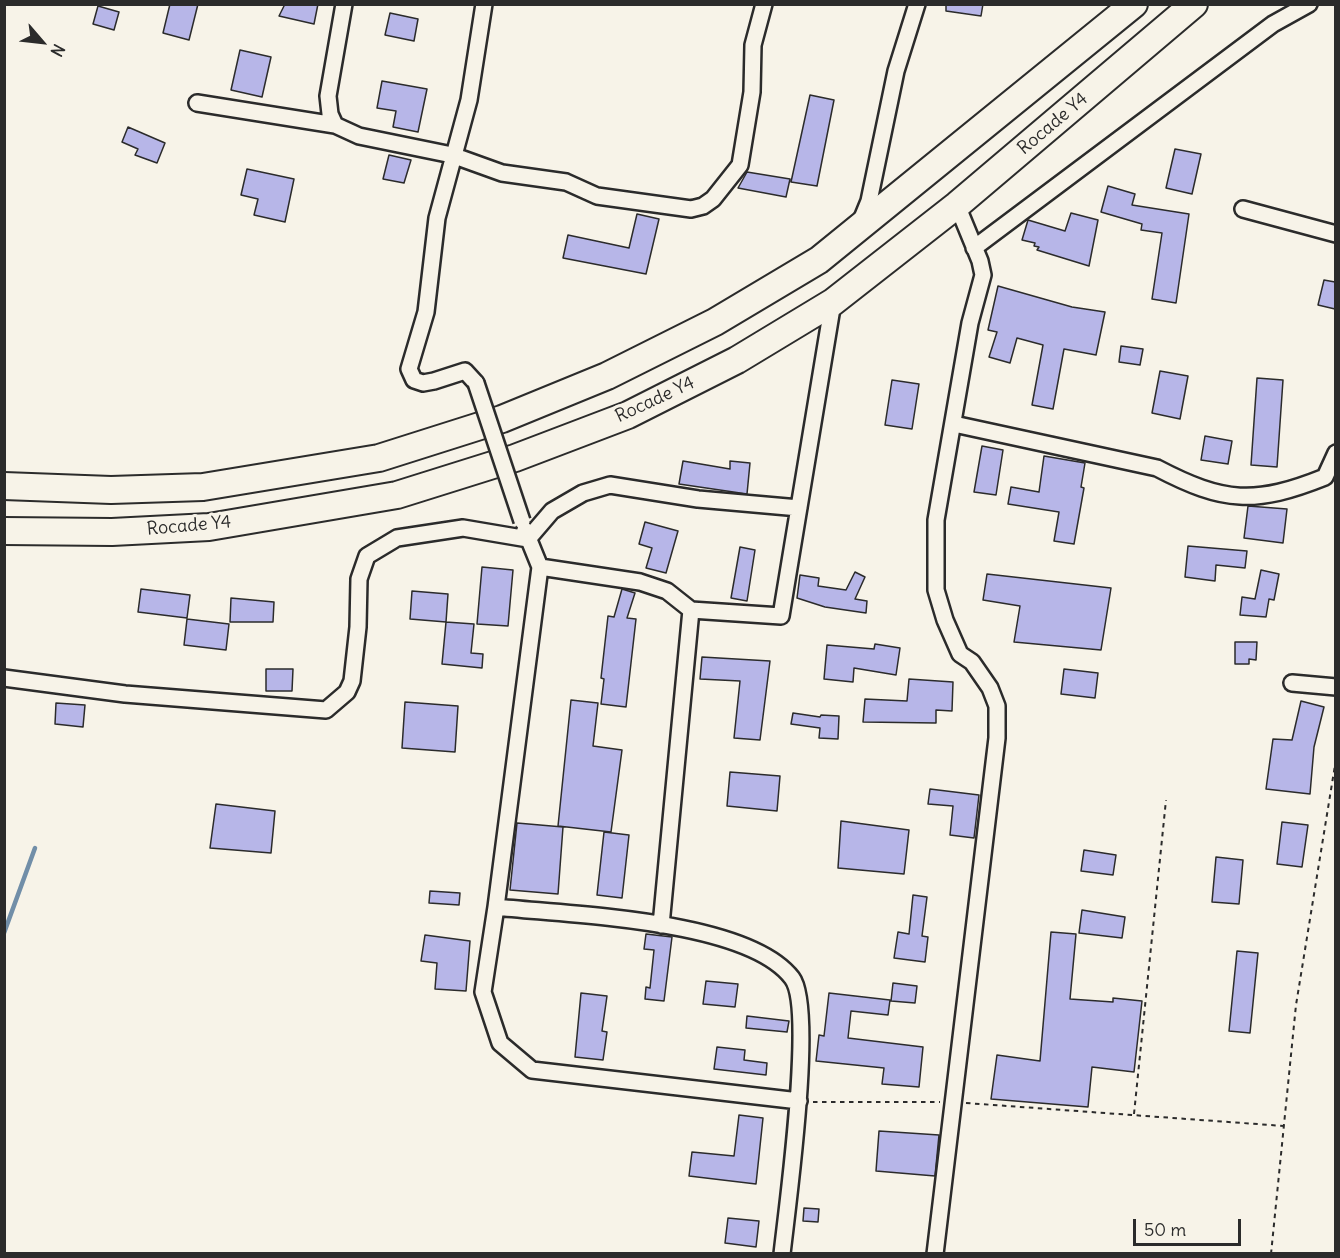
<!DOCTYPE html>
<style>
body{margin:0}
#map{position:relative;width:1340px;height:1258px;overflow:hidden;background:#f7f3e8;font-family:Delius,sans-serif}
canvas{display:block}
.frame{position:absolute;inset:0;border:6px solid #2b2b2b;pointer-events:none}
.north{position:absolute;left:12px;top:12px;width:60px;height:60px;-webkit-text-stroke:4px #f7f3e8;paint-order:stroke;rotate:118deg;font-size:16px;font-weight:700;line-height:24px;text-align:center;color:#2b2b2b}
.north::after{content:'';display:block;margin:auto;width:21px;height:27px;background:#2b2b2b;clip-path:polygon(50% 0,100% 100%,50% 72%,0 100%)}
.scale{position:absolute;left:1133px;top:1219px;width:108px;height:27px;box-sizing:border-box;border:3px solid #2b2b2b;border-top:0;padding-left:8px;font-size:18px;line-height:21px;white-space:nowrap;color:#2b2b2b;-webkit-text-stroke:4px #f7f3e8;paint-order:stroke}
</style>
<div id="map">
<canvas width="1340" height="1258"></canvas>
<div class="frame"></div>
<div class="north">N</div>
<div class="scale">50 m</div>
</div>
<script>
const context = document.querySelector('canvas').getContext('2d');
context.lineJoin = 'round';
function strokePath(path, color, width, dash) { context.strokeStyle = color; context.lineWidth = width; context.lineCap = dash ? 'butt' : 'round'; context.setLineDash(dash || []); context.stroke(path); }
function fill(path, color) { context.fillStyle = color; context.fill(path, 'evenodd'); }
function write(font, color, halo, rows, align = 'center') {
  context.font = font + ' Delius,sans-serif'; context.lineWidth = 6; context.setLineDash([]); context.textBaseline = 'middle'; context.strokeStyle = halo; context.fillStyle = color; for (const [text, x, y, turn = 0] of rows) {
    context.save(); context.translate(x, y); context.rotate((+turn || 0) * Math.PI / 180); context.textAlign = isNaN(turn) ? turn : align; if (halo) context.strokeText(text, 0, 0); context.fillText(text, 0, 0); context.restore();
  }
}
strokePath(new Path2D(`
 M4,933L35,848`), '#718ea8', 4.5);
const building = new Path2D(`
 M170,4H198L189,40L163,33Z
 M285,4H318L314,24L279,16Z
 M946,4H983L981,16L946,11Z
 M98,6L119,12L114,30L93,24Z
 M390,13L418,19L414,41L385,35Z
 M240,50L271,57L262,97L231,90Z
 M382,81L427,89L418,132L393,127L396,111L377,108Z
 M810,95L834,100L817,186L791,182Z
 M128,127L165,143L157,163L135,155L138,149L122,142Z
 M1175,149L1201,154L1192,194L1166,188Z
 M389,155L411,160L404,183L383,179Z
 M247,169L294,179L285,222L254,215L258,199L241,195Z
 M747,172L790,179L786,197L738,188Z
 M1108,186L1135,194L1132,205L1189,214L1176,303L1152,299L1162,233L1141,230L1142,224L1101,212Z
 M1071,213L1098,220L1089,266L1037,250L1039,247L1034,246L1035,243L1022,240L1028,220L1065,231Z
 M637,214L659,219L646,274L563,258L568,235L629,248Z
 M1324,280L1335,282V309L1318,305Z
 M998,286L1072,307L1105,312L1096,355L1064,349L1053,409L1032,405L1043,345L1017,338L1010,363L989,357L997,332L988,330Z
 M1121,346L1143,349L1140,365L1119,362Z
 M1160,371L1188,376L1180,419L1152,413Z
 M1257,378L1283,380L1277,467L1251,465Z
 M892,380L919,384L912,429L885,425Z
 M1205,436L1232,441L1228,464L1201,460Z
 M982,446L1003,450L996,495L974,492Z
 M1044,456L1085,463L1081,487L1084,488L1074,544L1054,541L1059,512L1008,504L1011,487L1039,492Z
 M683,461L730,469V461L750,463L747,494L679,484Z
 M1248,506L1287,509L1283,543L1244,538Z
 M645,522L678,531L666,573L646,568L652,548L639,544Z
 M1188,546L1247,551L1245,568L1216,565L1215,581L1185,577Z
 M740,547L755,550L747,601L731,598Z
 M482,567L513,570L508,626L477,624Z
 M1261,570L1279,574L1274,600L1269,599L1266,617L1240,615L1242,597L1255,599Z
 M855,572L865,577L855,599L867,601L866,613L825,607L797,598L800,575L819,578L818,586L846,590Z
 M987,574L1111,588L1101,650L1014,642L1020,606L983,600Z
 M141,589L190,595L187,618L138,612Z
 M622,589L635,593L627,618L636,619L626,707L601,704L604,679L601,678L608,616L614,617Z
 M412,591L448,594L446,622L410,619Z
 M231,598L274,602L273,622H230Z
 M187,619L229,624L226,650L184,645Z
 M446,622L474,624L471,653L483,654L482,668L442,664Z
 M1235,642H1257L1256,660L1249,659V664H1235Z
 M875,644L900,648L896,675L854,668L853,682L824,679L827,645L874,649Z
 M702,657L770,661L760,740L734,738L740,681L700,679Z
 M266,669H293L292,691H266Z
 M1064,669L1098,673L1095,698L1061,694Z
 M909,679L953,682L952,711L936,710V723L863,722L865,699L907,701Z
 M571,700L598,703L593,746L622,750L611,832L558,826Z
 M1301,701L1324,707L1314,747L1310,794L1266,789L1273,739L1292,740Z
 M405,702L458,706L455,752L402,748Z
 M56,703L85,705L83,727L55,724Z
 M793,713L820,717L821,715L839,716L838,739L819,738L820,728L791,724Z
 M730,772L780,776L777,811L727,806Z
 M930,789L979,795L974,838L950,835L953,806L928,804Z
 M216,804L275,811L271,853L210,848Z
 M841,821L909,830L904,874L838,868Z
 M1282,822L1308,825L1302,867L1277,864Z
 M517,823L563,827L558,894L510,890Z
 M604,832L629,835L622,898L597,895Z
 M1084,850L1116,855L1113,875L1081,871Z
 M1216,857L1243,860L1239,904L1212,902Z
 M430,891L460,893L459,905L429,903Z
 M913,895L927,897L922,936L928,937L925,962L894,958L898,932L909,934Z
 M1082,910L1125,917L1122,938L1079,933Z
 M1051,932L1076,934L1070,999L1113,1002V998L1142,1001L1134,1072L1092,1067L1088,1107L991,1099L997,1055L1040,1061Z
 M646,934L672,937L664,1001L645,999L646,987L650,988L654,950L644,949Z
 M425,935L470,941L466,991L435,989L437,963L421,961Z
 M1237,951L1258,953L1250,1033L1229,1031Z
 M706,981L738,984L735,1007L703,1004Z
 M893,983L917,986L915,1003L891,1001Z
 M581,993L607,996L602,1031L607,1032L603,1060L575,1057Z
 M829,993L890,1000L888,1015L851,1011L848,1038L923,1047L919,1087L882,1084L884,1068L816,1061L819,1035L824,1036Z
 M747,1016L789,1021L787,1032L746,1028Z
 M717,1047L745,1050L744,1060L767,1063L766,1075L714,1069Z
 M739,1115L763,1118L756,1184L689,1176L692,1152L734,1156Z
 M879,1131L939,1135L935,1176L876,1171Z
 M804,1208L819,1209L818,1222L803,1221Z
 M728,1218L759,1221L756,1247L725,1243Z`);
fill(building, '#b7b6e8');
strokePath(building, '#2b2b2b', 1.5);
const minor = new Path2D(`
 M344,4L328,96L330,114L335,125L359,136L452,155L502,173L566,182L597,196L691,209L703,206L713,199L740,165L752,92L753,45L764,4
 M197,103L335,125
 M1243,209L1336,234
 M860,223L869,201L896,71L917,4
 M974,248L1273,24L1309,4
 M476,383L465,371L434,381L423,383L414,380L409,369L426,312L437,218L469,100L484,4
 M954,424L1157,468C1224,503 1255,505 1325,477L1336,453
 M525,530L540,567L640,582L667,591L691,610L781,616L833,302
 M540,567L496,907C568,915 747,919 792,978C815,1008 787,1208 782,1254
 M4,678L125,694L326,710L347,692L352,681L358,627L359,579L367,556L397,538L463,528L528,539L552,511L583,493L610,485L698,499L799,508
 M1292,683L1336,687
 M496,907L483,992L500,1043L532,1070L799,1101
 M661,925L691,610
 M935,1254L997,738V706L990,688L972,662L960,654L945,620L936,590V520L970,323L983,275L980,261L957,205`);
const trunk = new Path2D(`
 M4,486L111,490L203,487L379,458L502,419L607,376L715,322L819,260L1134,4
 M4,531L112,532L209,527L397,495L515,458L628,415L737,360L833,302L957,205L1194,4`);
strokePath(minor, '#2b2b2b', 20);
strokePath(trunk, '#2b2b2b', 30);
strokePath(new Path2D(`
 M813,1102H940
 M966,1103L1284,1126
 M1134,1114L1166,800
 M1271,1254L1296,1005L1336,759`), '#2b2b2b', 2, [4.5, 4.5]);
strokePath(minor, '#f7f3e8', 15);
strokePath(trunk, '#f7f3e8', 26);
const minorBridge = new Path2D(`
 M476,383L522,521`);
strokePath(minorBridge, '#2b2b2b', 20, []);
strokePath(minorBridge, '#f7f3e8', 15);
write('18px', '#2b2b2b', '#f7f3e8', [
 ["Rocade Y4",1053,124,-40],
 ["Rocade Y4",655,400,-25],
 ["Rocade Y4",189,526,-5]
]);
</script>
